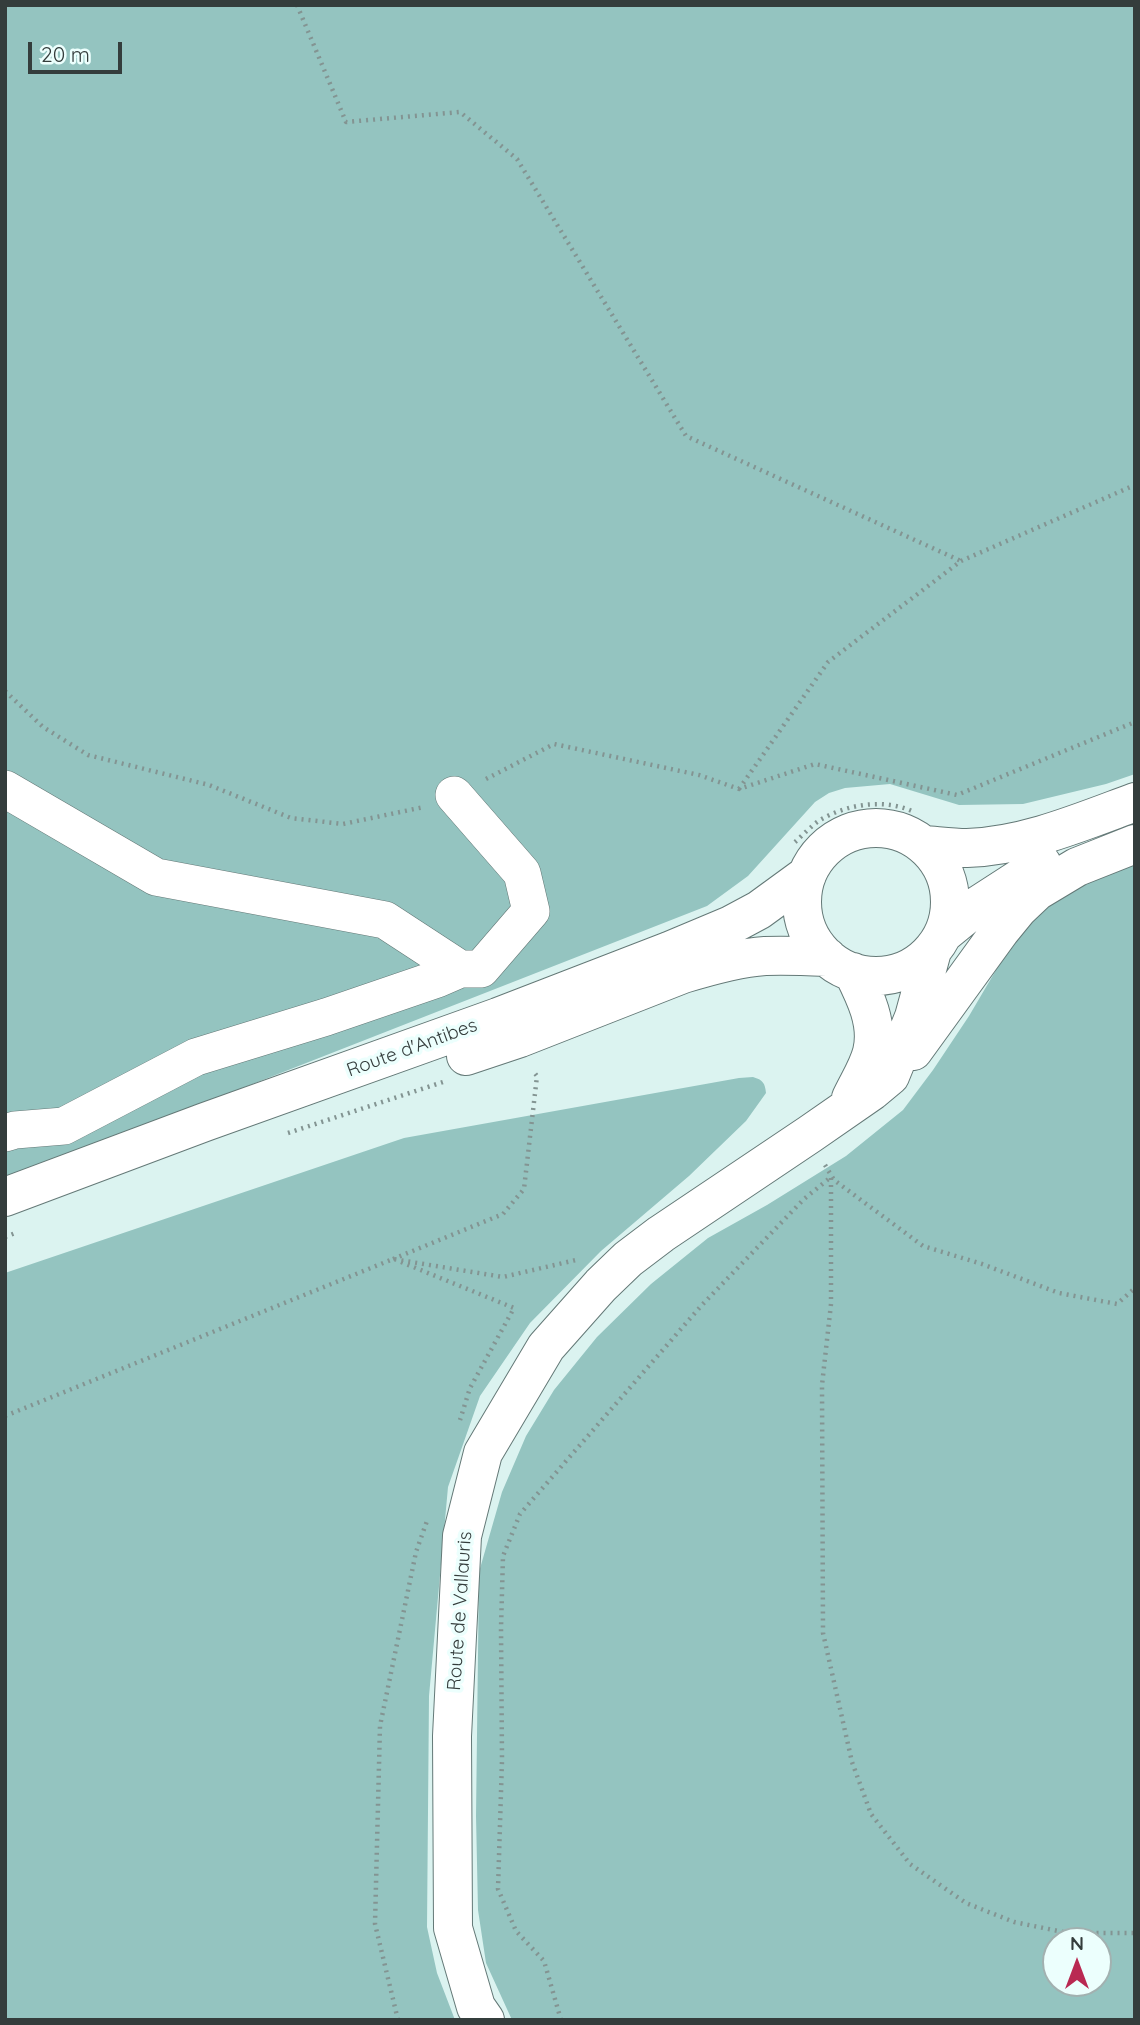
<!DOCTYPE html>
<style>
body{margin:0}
#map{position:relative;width:1140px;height:2025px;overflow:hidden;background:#dbf3f0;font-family:Quicksand,sans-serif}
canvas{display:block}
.frame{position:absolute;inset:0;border:7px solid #343d3c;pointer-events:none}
.north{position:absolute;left:1042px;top:1927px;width:70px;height:70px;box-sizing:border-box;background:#ecfffd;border:2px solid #a2b1b0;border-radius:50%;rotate:0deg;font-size:19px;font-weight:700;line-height:28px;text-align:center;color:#343d3c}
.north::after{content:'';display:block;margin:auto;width:24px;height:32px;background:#b92952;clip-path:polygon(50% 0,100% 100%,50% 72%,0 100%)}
.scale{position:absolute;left:28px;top:42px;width:94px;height:32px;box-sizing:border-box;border:4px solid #343d3c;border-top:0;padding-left:9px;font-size:21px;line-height:24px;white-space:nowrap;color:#343d3c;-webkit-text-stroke:5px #ecfffd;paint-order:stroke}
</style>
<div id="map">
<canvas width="1140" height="2025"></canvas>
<div class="frame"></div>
<div class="north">N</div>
<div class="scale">20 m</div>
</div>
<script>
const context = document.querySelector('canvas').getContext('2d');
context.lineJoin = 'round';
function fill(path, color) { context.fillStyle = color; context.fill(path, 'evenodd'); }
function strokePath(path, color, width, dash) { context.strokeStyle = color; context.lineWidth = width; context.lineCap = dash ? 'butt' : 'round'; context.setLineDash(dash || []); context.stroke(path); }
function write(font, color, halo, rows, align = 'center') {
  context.font = font + ' Quicksand,sans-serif'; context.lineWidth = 7; context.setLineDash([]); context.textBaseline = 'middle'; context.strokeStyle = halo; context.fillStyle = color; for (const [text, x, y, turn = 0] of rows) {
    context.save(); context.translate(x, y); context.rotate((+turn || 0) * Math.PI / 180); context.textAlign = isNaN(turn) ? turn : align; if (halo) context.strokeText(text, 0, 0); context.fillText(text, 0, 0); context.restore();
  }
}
fill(new Path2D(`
 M5,5H1135V774L1106,784L1023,804L959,805L890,784L845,788L829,793L815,802L748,876L707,906L5,1181Z
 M1135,858V2020H512L486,1963L478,1910L476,1816L479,1572L502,1492L526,1436L554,1390L597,1337L651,1284L708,1238L767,1205L846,1156L903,1110L933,1070L969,1016L1009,948L1038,914L1094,873ZM1056,1941H1098V1983H1056Z
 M753,1077C763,1080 765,1083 766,1093L746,1121L689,1176L601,1251L530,1323L480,1396L448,1487L429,1696L427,1927L437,1973L455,2020H5V1273L404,1138L739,1078Z`), '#94c4c0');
const minor = new Path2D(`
 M5,789L156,877L385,920L460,969
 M454,795L522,873L531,911L481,969
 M5,1133L15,1130L64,1126L196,1057L326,1017L437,979L460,969H481`);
const major = new Path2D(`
 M802 902a74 74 0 1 1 148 0a74 74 0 1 1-148 0Z
 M924,845C938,846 953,848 967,848C1025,846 1081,822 1135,802
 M944,933L977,906L1042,864
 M913,1051L1000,931L1018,909L1037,891L1077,867L1135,844
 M466,1056L520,1038L683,974C709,966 737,958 765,956C785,955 806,956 827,957
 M851,1098C858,1083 868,1068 872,1052C879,1024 865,996 853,972
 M5,1197L205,1122L498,1017L669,951L731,925L759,910L807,875
 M485,2020L476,2007L453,1928L452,1736L462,1536L483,1453L546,1347L601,1285L628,1259L661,1234L810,1134L872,1091L890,1076L914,1017L932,951`);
strokePath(minor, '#647977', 38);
strokePath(major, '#647977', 40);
strokePath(new Path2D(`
 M297,5L346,122L460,112L517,159L686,436L961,561
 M5,691L43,727L88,755L209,785L291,818L343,824L424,807
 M486,779L554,744L699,775L739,789L815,764L957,795L1135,722
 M739,789L828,662L961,561L1135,485
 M795,842C803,835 811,826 820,820C847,804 885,798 914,812
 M288,1133L443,1082
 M825,1165L834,1180L923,1246L982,1264L1059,1293L1117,1304L1135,1288
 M831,1178V1304L822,1385L823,1633L852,1762L871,1814L910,1864L966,1903L1014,1922L1068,1933H1135
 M5,1237L18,1232
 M393,1259L503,1214L524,1189L537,1076L533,1071
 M401,1262L514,1308L470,1388L460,1420
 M5,1416L393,1259L503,1277L576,1260
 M398,2020L375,1924L380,1726L416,1552L428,1518
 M561,2020L544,1961L516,1931L498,1889L502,1760L501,1628L503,1556L520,1514L701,1306L804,1199L831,1177`), '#839492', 4.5, [2, 5]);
strokePath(minor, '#fff', 37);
strokePath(major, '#fff', 38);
write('19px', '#343d3c', '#ecfffd', [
 ["Route d'Antibes",412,1048,-20],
 ["Route de Vallauris",460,1611,-86]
]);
</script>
